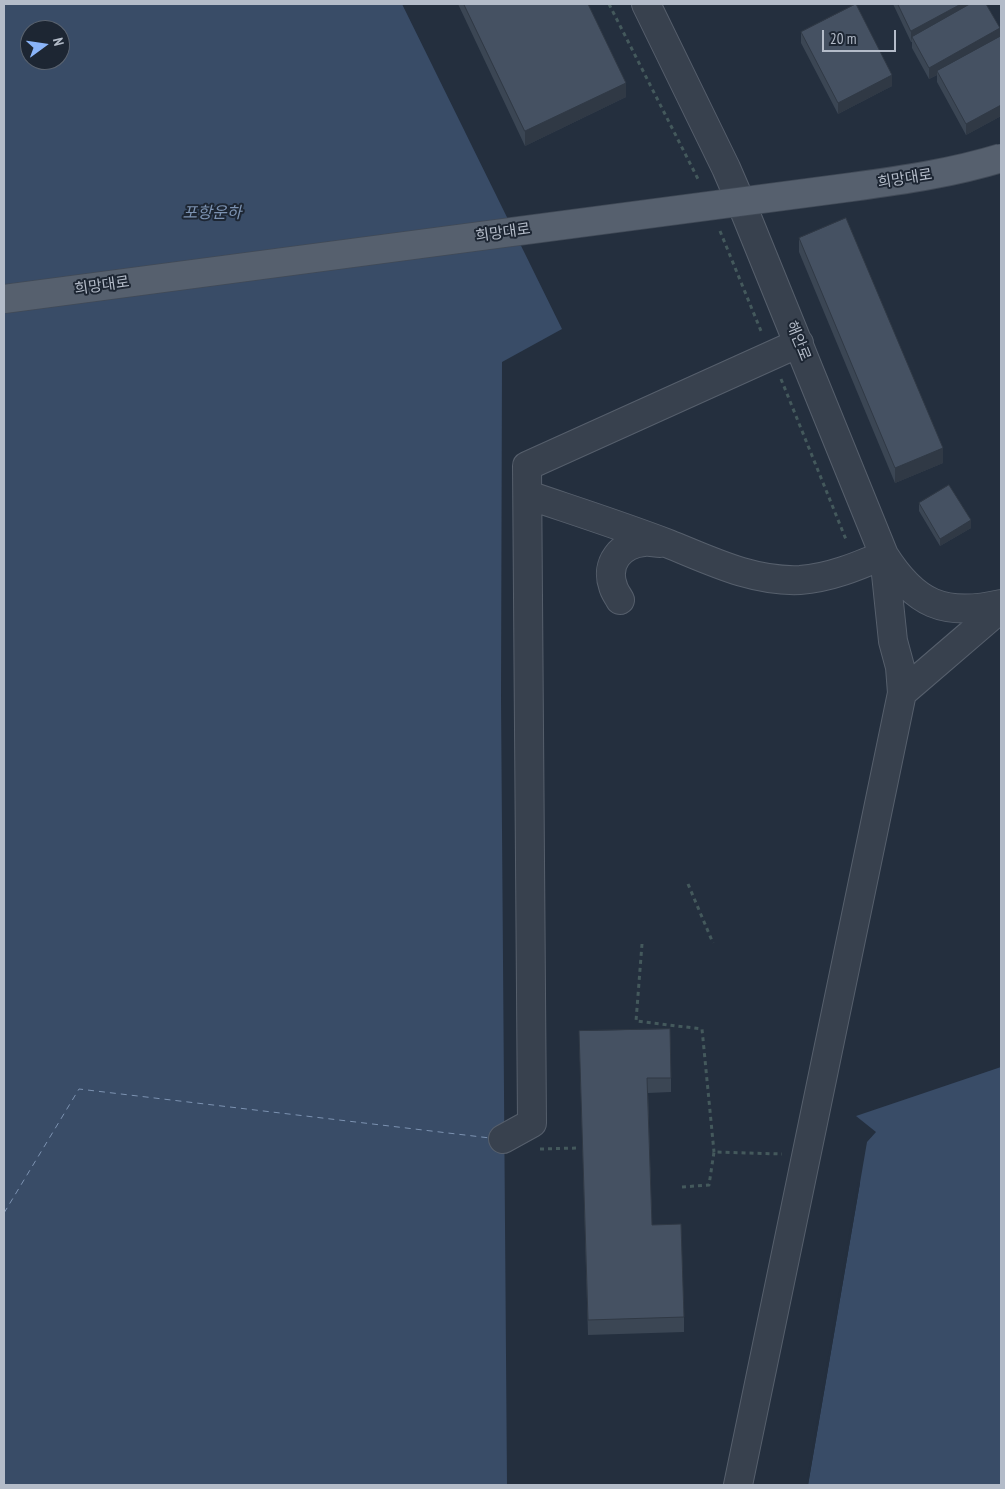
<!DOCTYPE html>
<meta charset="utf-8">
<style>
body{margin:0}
#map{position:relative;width:1005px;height:1489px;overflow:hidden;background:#242f3e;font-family:"PT Sans Narrow",sans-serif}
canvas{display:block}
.frame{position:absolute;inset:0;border:5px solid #b4bcc9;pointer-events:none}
.north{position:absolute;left:20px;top:20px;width:50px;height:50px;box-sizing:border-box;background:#1d2633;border:1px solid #59626f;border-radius:50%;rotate:76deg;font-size:14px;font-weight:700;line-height:20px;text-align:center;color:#b4bcc9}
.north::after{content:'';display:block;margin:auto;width:18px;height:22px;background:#8ab4f8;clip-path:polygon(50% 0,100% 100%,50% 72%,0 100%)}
.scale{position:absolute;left:822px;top:30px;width:74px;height:22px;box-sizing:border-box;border:2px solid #b4bcc9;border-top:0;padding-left:6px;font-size:15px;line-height:18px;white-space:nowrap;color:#b4bcc9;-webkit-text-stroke:4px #1d2633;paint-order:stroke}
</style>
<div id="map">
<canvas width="1005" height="1489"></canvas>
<div class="frame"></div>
<div class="north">N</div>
<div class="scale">20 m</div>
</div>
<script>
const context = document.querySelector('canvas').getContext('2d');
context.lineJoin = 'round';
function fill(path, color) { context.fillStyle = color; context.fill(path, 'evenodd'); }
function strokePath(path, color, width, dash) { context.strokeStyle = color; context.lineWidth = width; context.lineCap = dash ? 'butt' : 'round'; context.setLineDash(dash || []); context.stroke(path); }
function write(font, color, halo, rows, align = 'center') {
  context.font = font + ' "PT Sans Narrow","Noto Sans KR",sans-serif'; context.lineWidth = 4; context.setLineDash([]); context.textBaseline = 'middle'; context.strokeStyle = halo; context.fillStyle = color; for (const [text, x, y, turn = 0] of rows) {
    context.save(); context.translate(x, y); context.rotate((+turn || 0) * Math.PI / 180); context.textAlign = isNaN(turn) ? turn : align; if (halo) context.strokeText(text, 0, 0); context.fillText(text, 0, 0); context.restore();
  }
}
fill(new Path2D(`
 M4,4H402L562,329L502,362L501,698L507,1485H4ZM30,30H60V60H30Z
 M1001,1067V1485H808L867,1142L876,1132L856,1116Z`), '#394c67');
fill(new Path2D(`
 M858,1182L860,1183L808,1485H806Z`), '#242f3e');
strokePath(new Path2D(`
 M4,1213L79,1089L490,1138`), '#7c92b1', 1, [6, 5]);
const minor = new Path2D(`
 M646,4L726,168L742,205L884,555C915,604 944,617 1001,604
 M528,495C575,511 622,526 669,544C711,561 753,582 800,580C830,578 858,566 884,555L893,641L900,667L902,693L738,1485
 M620,600C618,596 614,591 613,586C605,563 621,544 644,542C650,541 655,543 660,543
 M902,693L1001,608
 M503,1139L532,1123L527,466L799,343`);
strokePath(minor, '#565f6c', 30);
strokePath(new Path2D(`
 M609,4L699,181
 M720,231L761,331
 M781,379L847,542
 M688,884L713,943
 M642,944L636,1021L702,1029L714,1152
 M540,1149L577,1148
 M682,1187L709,1185L714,1152L782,1154`), '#44595c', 3, [4, 4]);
strokePath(minor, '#38414e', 28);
const majorBridge = new Path2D(`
 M4,299L852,187C903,180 952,173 1001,158`);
strokePath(majorBridge, '#414a57', 30, []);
strokePath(majorBridge, '#56606e', 28);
fill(new Path2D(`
 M458,4H588L626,97L525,146Z
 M893,4H986L1000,37L1001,36V116L966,135L937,82V75L929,79L912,48V42H911Z
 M801,32L892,86L838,114L801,43Z
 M799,238L943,463L895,483L799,252Z
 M919,503L971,528L940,546L919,511Z
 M579,1031L671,1078V1092L648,1093L652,1225L684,1317V1332L588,1335Z`), '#3b4654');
fill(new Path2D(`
 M961,4H981L912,37L911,42V31Z
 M1000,28V39L937,71V75L929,79V68Z
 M892,75V86L838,114V103Z
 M626,83V97L525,146V131Z
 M1001,105V116L966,135V124Z
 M943,448V463L895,483V468Z
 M971,520V528L940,546V539Z`), '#303945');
const building = new Path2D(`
 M464,4H588L626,83L525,131Z
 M856,4L892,75L838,103L801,32Z
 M898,4H961L911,31Z
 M970,4H986L1000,28L929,68L912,37Z
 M1001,36V105L966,124L937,71Z
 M846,218L943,448L895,468L799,238Z
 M949,485L971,520L940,539L919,503Z
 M670,1029L671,1078H647L652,1225L681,1224L684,1317L588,1320L579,1031Z`);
fill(building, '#455162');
strokePath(building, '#303945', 1);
write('15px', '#b4bcc9', '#1d2633', [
 ["희망대로",905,179,-9],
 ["희망대로",503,233,-8],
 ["희망대로",102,286,-8],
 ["해안로",798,341,68]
]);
write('italic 16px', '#7c92b1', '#1d2633', [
 ["포항운하",212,213]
]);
</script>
